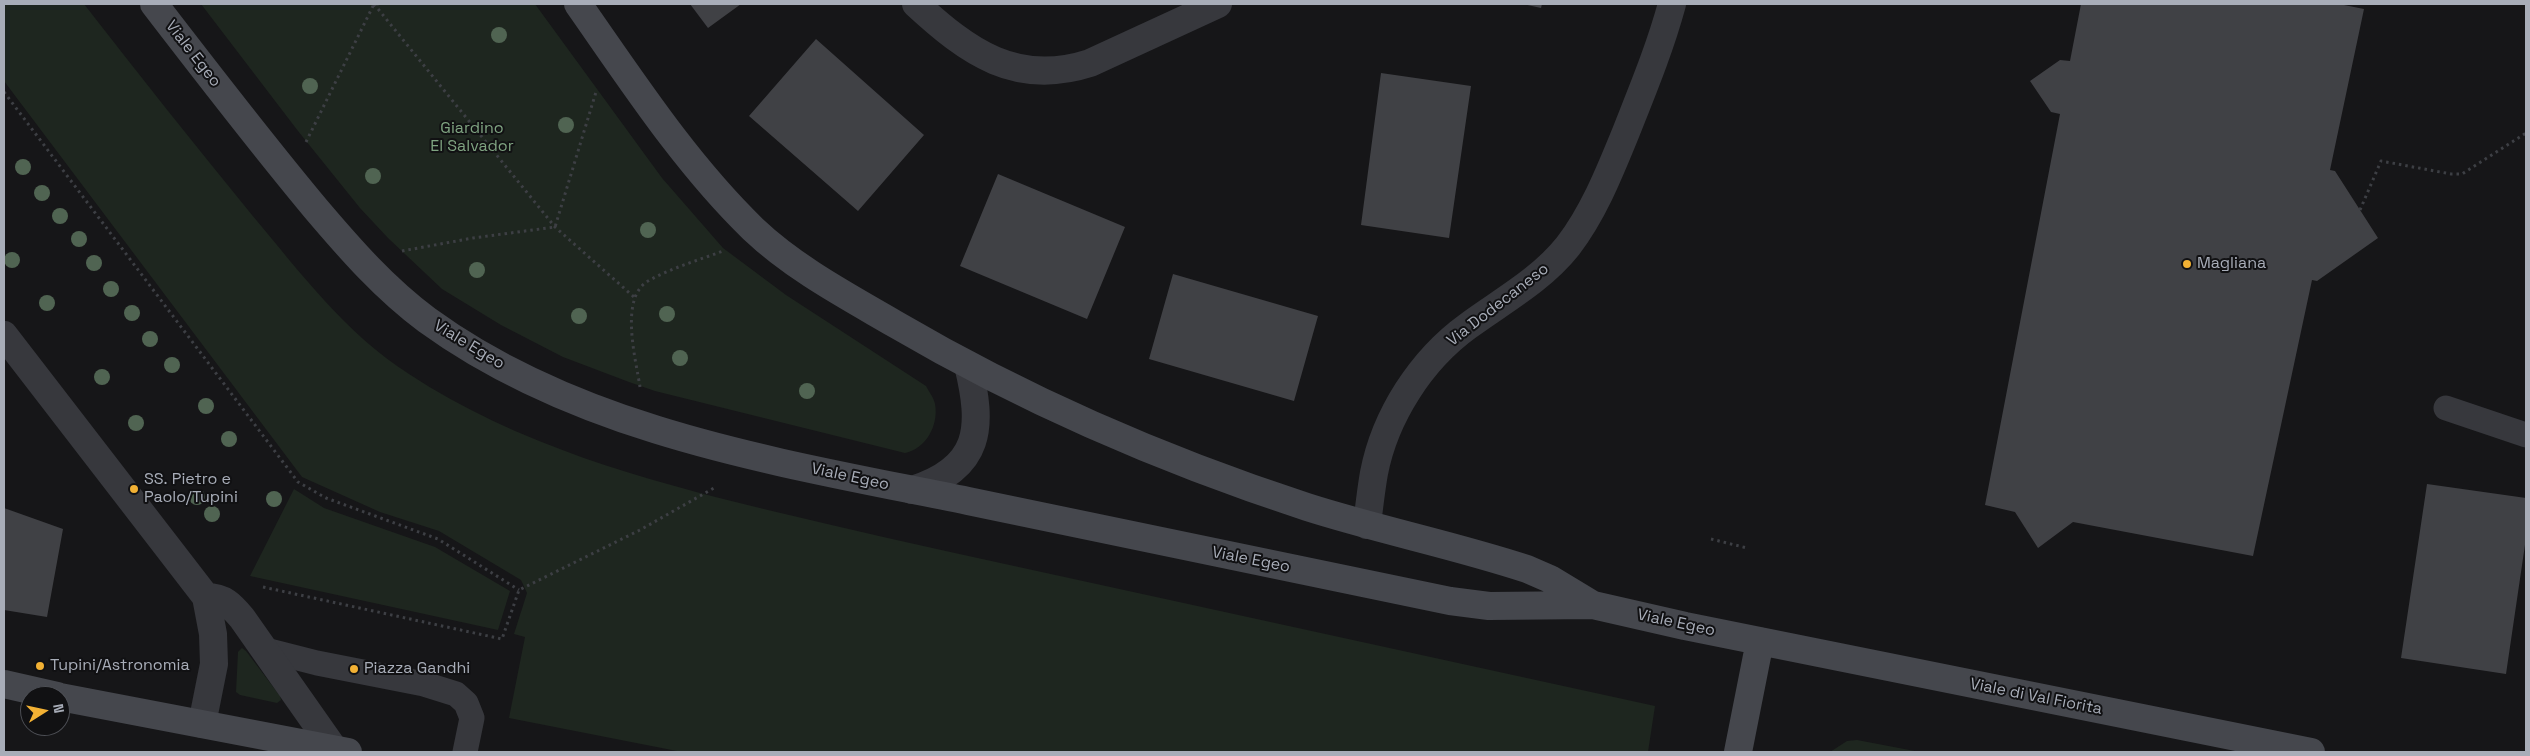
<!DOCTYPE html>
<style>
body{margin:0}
#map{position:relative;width:2530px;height:756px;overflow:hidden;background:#161618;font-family:"Space Grotesk",sans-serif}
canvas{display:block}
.frame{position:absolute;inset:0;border:5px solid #a8adb8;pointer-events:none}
.north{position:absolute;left:20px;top:686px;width:50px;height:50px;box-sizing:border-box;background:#111113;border:1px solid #4d4f55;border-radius:50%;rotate:80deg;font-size:14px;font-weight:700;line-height:20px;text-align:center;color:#a8adb8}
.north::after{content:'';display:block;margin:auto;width:18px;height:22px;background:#f2b134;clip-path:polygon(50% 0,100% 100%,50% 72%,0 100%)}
</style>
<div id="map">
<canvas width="2530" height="756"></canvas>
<div class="frame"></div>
<div class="north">N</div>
</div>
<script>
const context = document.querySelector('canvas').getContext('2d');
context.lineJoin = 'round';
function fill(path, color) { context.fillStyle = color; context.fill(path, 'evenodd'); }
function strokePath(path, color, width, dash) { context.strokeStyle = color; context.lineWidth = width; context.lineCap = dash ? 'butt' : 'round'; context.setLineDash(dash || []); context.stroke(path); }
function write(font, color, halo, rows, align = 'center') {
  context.font = font + ' "Space Grotesk",sans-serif'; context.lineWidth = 4; context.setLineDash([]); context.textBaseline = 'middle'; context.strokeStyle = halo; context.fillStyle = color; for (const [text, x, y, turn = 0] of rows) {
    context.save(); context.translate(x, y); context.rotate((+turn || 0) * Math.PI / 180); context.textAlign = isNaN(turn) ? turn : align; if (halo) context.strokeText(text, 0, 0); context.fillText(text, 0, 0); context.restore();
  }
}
fill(new Path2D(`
 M4,4H84C139,75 195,145 252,215C300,272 345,333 409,374C517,445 644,480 768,510C847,529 926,547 1005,564C1222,611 1438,659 1655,706L1648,752H682L509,718L525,637L514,634L527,593L521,580L439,531L380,512L302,477L4,81Z
 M201,4H535L662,178L723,248L786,295L926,386C929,392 934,398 935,404C939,425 926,449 905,453L655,391L629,382L563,357L501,325L442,289L388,238L360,208L298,131Z
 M294,489L324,508L435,547L510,591L498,630L250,576Z
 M242,648L246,651L280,696L281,700L277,703L240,695L236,692L238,652Z
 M1857,740L1920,752H1830L1847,741Z`), '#1e261f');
fill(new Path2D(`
 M690,4H741L708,28Z
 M1523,4H1542L1541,8Z
 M2081,4H2339L2364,9L2330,170L2335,171L2378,238L2317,281L2312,280L2253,556L2073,522L2038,548L2015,512L1985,505L2060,114L2051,112L2030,81L2060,60L2070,61Z
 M816,39L924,135L858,211L749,116Z
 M1381,73L1471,86L1449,238L1361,225Z
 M998,174L1125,227L1087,319L960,266Z
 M1173,274L1318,316L1294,401L1149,359Z
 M2427,484L2526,498V538L2506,674L2401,658Z
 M4,508L63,529L47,617L4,610Z`), '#404145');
strokePath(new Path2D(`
 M374,4L555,227L634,297
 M4,92L298,482L326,498L438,539L519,590
 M306,142L374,4H379
 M2360,210L2381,161L2451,174H2462L2526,133
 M402,251L473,238L555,227L596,92
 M640,387C636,360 619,298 648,281C671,268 699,260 723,251
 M1711,539L1747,548
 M263,587L502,639L519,590L640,530L714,488`), '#3d3f44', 3, [2.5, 4]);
strokePath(new Path2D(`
 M2446,408L2526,435
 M266,650L317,663L424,684L456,694L466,703L472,718L465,752`), '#37383d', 25);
strokePath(new Path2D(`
 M916,4C968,52 1016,87 1090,63L1218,4
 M4,335L206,597L213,634L214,664L202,724
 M912,490C982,468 983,427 968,365
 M1367,525C1369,508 1371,490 1374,473C1385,416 1421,360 1468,326C1502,301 1541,280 1568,246C1594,212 1610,171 1626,132C1643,89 1660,48 1672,4
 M206,597C224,597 231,605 242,618L334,749`), '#37383d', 28);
strokePath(new Path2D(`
 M154,4C207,73 260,142 316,209C350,249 384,288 427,320C582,433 783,463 968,501C1128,535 1289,567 1450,601L1489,606L1593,605L1685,626L2311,752
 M578,4C632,81 685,163 753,229C794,268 847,296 895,324C1023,399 1166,461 1307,507C1379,530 1454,545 1527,569L1550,579L1593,605
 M4,684L57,696
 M60,697L348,752
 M1738,752L1760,641`), '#45474d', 28);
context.fillStyle = '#506452';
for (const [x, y] of [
 [499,35],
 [310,86],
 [566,125],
 [23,167],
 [373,176],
 [42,193],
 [60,216],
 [648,230],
 [79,239],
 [12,260],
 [94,263],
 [477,270],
 [111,289],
 [47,303],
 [132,313],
 [667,314],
 [579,316],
 [150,339],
 [680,358],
 [172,365],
 [102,377],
 [807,391],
 [206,406],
 [136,423],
 [229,439],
 [197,497],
 [274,499],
 [212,514]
]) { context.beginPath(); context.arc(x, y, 8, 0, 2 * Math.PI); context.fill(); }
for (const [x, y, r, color] of [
 [2187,264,5,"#f2b134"],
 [134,489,5,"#f2b134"],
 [40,666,5,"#f2b134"],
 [354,669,5,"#f2b134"]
]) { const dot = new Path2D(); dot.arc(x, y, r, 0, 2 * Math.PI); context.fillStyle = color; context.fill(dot); strokePath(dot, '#111113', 2); }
write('16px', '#a8adb8', '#111113', [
 ["Viale Egeo",193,54,52],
 ["Via Dodecaneso",1498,305,-38],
 ["Viale Egeo",469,345,31],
 ["Viale Egeo",850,477,12],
 ["Viale Egeo",1251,560,11],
 ["Viale Egeo",1676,623,12],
 ["Viale di Val Fiorita",2036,697,11]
]);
write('16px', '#7fa381', '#111113', [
 ["Giardino",472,129],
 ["El Salvador",472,147]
]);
write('16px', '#a8adb8', '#111113', [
 ["Magliana",2197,264],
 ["SS. Pietro e",144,480],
 ["Paolo/Tupini",144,498],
 ["Tupini/Astronomia",50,666],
 ["Piazza Gandhi",364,669]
], 'left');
</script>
